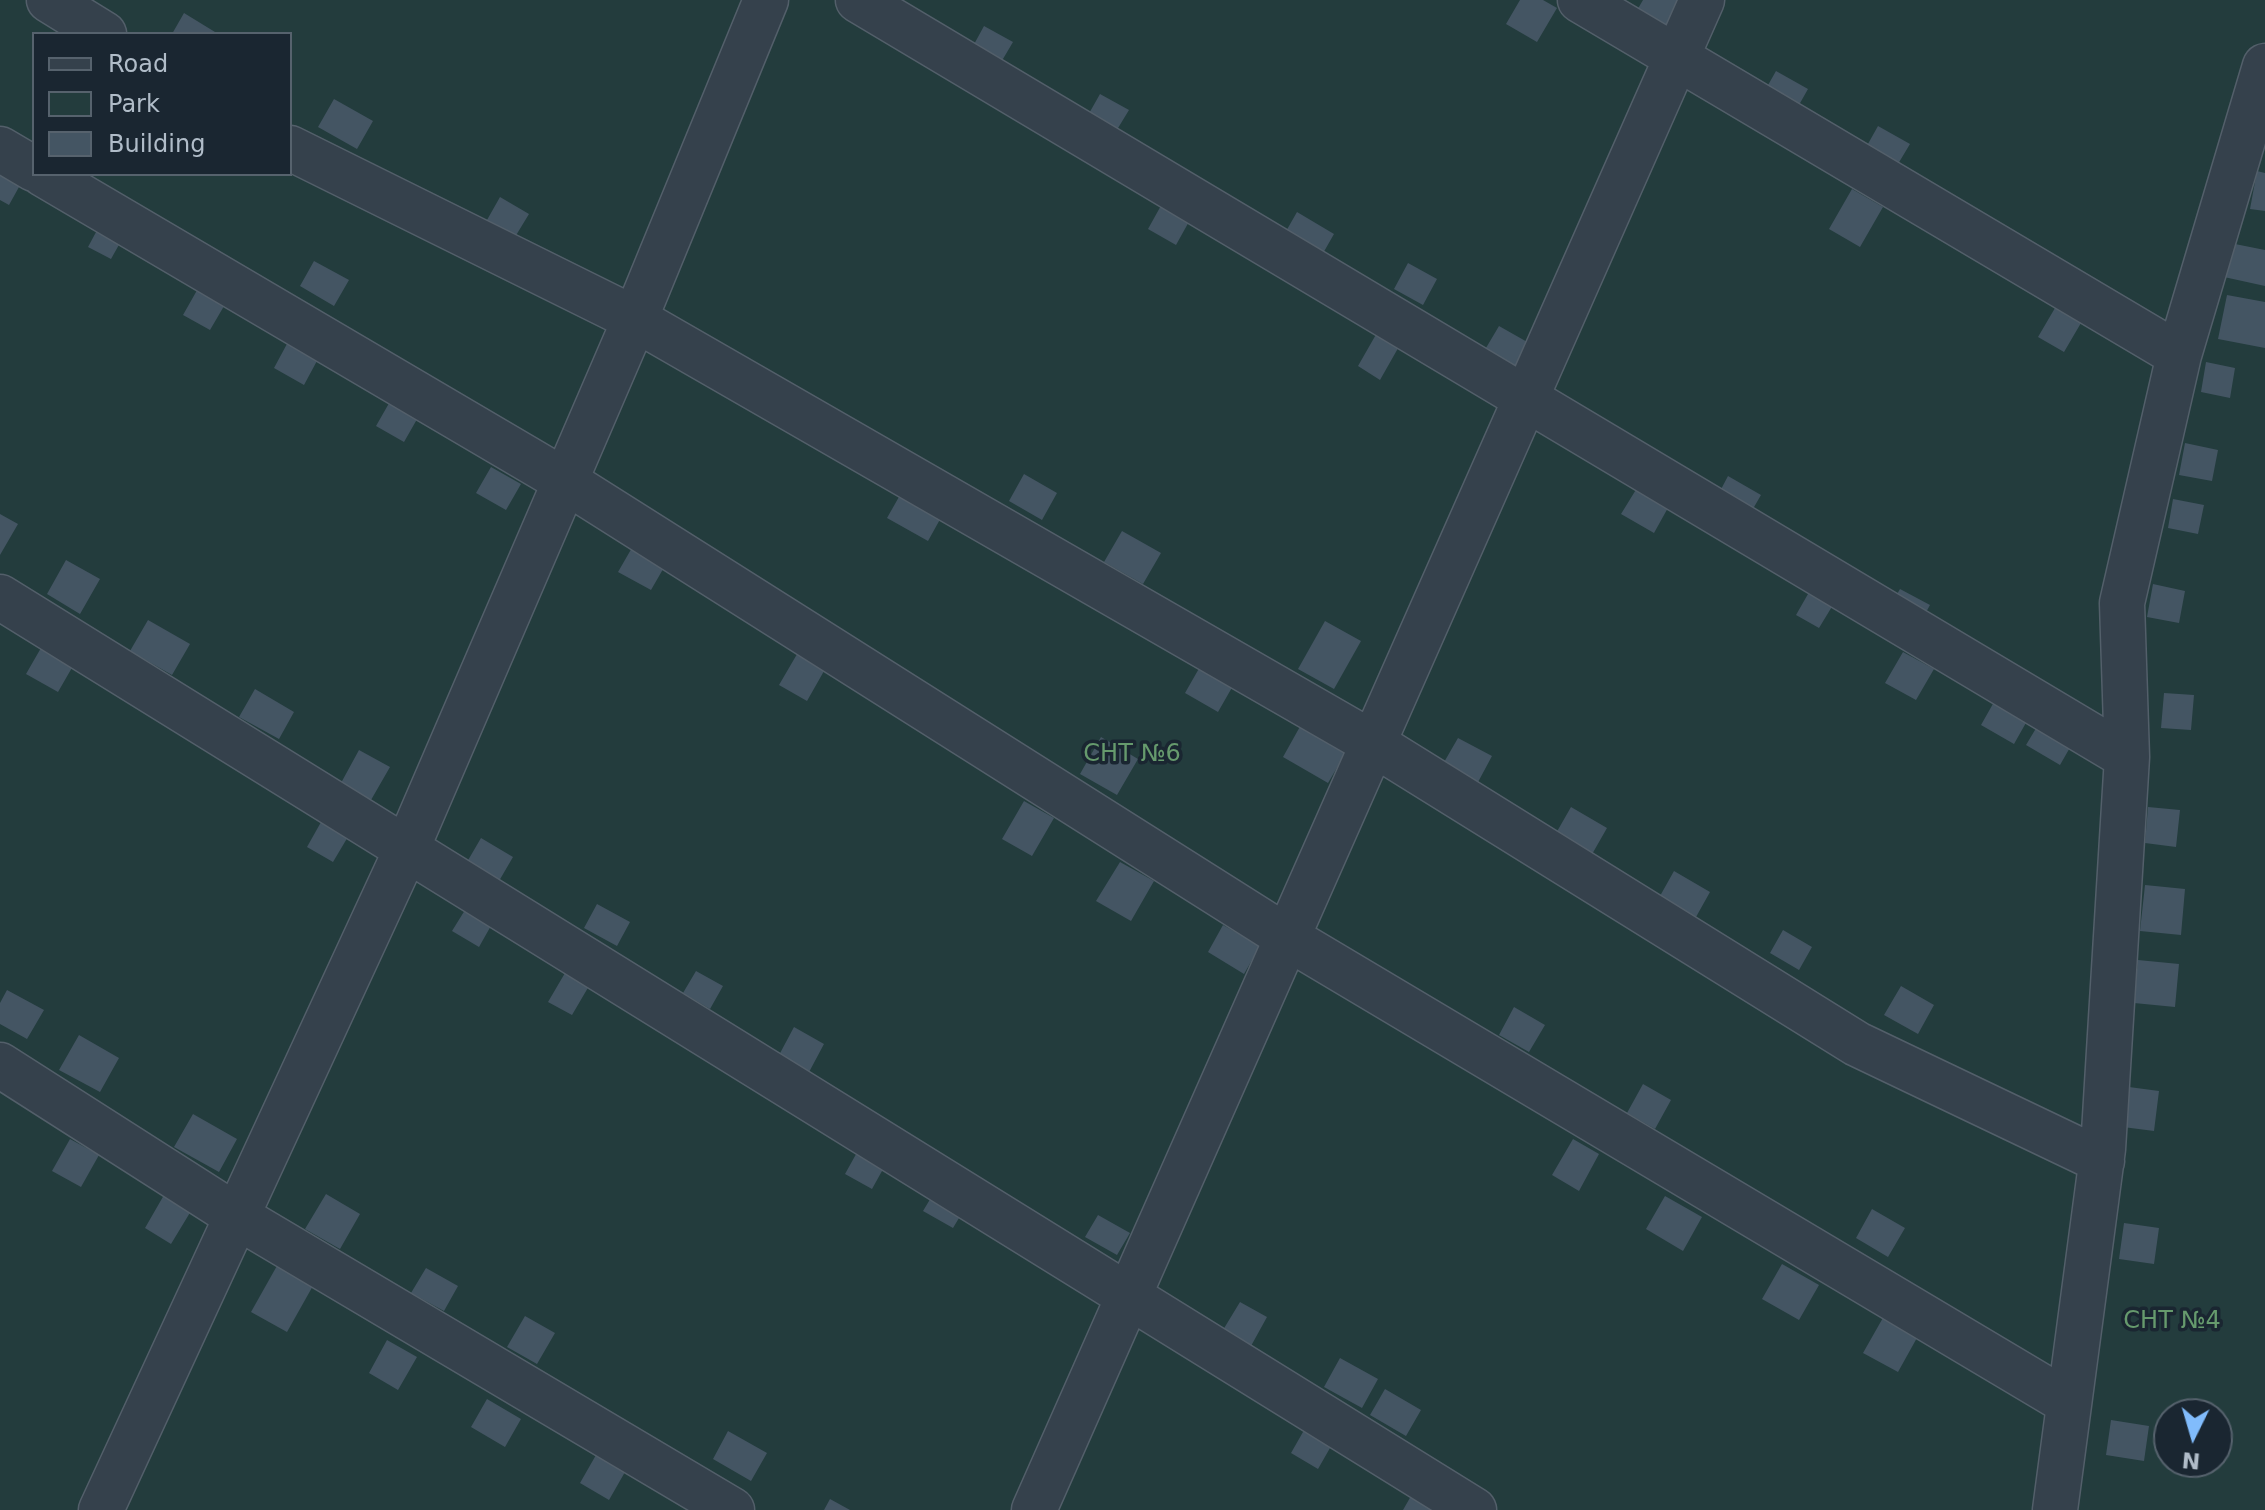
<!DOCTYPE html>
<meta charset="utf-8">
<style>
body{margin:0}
#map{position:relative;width:2265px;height:1510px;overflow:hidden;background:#212f3c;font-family:"DejaVu Sans",sans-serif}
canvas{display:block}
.legend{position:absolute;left:32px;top:32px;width:260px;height:144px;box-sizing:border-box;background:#1a2631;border:2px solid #56626d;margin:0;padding:10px 14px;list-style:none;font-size:24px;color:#b0bcc8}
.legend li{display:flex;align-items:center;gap:16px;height:40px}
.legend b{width:40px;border:2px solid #56626d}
.north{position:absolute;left:2153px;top:1398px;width:80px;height:80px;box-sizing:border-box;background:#1a2631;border:2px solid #56626d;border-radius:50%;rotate:185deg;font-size:22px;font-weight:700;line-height:32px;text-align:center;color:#b0bcc8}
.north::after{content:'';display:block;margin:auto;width:28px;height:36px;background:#81bcfc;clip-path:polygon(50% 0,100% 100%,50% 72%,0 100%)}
</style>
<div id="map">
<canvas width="2265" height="1510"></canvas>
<ul class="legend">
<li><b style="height:10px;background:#35414c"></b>Road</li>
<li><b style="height:22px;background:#233c3d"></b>Park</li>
<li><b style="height:22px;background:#445563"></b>Building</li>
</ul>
<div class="north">N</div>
</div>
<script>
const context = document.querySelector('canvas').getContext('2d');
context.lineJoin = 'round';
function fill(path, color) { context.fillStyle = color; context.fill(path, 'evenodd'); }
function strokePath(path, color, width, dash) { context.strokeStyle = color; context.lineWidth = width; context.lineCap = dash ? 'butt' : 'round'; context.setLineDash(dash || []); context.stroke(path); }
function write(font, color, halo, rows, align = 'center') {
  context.font = font + ' "DejaVu Sans",sans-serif'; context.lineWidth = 7; context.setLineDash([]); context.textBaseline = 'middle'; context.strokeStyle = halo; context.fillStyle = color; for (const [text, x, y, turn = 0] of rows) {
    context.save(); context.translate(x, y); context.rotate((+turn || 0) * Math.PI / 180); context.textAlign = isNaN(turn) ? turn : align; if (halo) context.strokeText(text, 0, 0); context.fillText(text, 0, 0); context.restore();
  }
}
fill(new Path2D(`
 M0,0H2265V1510H0ZM34,34H290V174H34ZM2169,1414H2217V1462H2169Z`), '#233c3d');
fill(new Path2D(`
 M1520,0H1543L1557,8L1537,42L1506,24Z
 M1643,0H1683L1666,29L1636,12Z
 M184,13L215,32L214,34H172Z
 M984,26L1013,42L1000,64L972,48Z
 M1776,71L1808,89L1795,112L1763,94Z
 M1100,94L1129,110L1115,133L1087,117Z
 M334,99L373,121L357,149L318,127Z
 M1878,126L1910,144L1895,169L1864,151Z
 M0,164L24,178L9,205L0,200Z
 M2257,171L2265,173V211L2250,209Z
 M1852,189L1883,207L1860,247L1829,229Z
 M500,197L529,214L515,237L487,220Z
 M1163,202L1191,218L1176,245L1148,229Z
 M1297,212L1334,234L1322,255L1285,233Z
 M102,221L125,234L111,259L88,247Z
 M2230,243L2265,250V286L2224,277Z
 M314,261L349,280L334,306L300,286Z
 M1408,263L1437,279L1423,305L1394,289Z
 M200,285L227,301L210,330L183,315Z
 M2227,295L2265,302V348L2218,339Z
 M2055,308L2081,323L2064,352L2038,337Z
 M1499,326L1529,343L1513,370L1483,353Z
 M1378,331L1401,343L1380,380L1358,366Z
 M288,342L318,359L304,385L274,368Z
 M2206,362L2235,368L2230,398L2201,392Z
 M392,398L420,414L404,442L376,426Z
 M2185,443L2218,450L2212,481L2179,475Z
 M491,467L521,484L506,510L476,493Z
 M1024,474L1057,493L1042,520L1009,501Z
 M1728,476L1761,495L1750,514L1718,495Z
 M908,481L948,505L928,541L887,518Z
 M1637,488L1669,506L1654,533L1621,514Z
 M2173,499L2204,505L2198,534L2168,528Z
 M0,514L18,524L0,555Z
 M1122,531L1161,553L1143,584L1104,562Z
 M633,546L666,564L651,590L618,572Z
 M66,560L100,579L80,614L47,594Z
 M2153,584L2185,591L2179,623L2147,617Z
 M1812,587L1836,600L1819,628L1796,615Z
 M1900,589L1930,605L1919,625L1889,608Z
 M148,620L190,644L172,675L130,651Z
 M1325,621L1361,641L1334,689L1298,669Z
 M45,641L77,659L58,692L26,674Z
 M800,649L828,664L807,701L779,685Z
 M1903,652L1934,669L1916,700L1885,683Z
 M1205,658L1238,677L1218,712L1185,693Z
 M255,689L294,712L279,739L239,717Z
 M2164,693L2194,695L2191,730L2161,728Z
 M1994,702L2027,721L2014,744L1981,725Z
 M1302,723L1348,749L1328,783L1283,757Z
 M2038,725L2072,744L2060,765L2026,745Z
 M1101,737L1138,759L1117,795L1080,774Z
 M1458,738L1492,756L1477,784L1443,764Z
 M359,750L390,767L371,800L341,783Z
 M1024,801L1054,818L1032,856L1002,839Z
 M1571,807L1607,828L1591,856L1555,835Z
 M2148,807L2180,810L2176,847L2145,843Z
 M325,815L352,830L333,862L307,847Z
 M481,838L513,857L499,881L467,862Z
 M1120,862L1154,881L1131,921L1096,901Z
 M1674,871L1710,892L1696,917L1660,896Z
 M2145,885L2185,889L2181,935L2140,931Z
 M597,904L630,922L617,946L584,928Z
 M465,910L492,924L479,947L452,931Z
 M1223,925L1260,946L1244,974L1208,952Z
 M1783,930L1812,947L1799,970L1770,953Z
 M2138,960L2179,964L2175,1007L2134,1003Z
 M696,971L723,986L710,1009L683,993Z
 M565,973L589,986L572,1015L548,1002Z
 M1901,986L1934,1005L1918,1034L1884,1015Z
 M7,990L44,1010L27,1039L0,1024V1003Z
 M1514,1007L1545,1025L1529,1052L1499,1035Z
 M794,1027L824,1044L808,1074L778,1057Z
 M79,1035L119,1058L100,1092L59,1070Z
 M1643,1084L1671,1100L1655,1129L1627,1113Z
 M2129,1087L2159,1091L2154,1131L2123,1127Z
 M193,1114L237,1139L219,1172L174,1147Z
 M70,1139L99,1155L81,1187L52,1171Z
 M1573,1139L1599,1154L1579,1191L1552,1175Z
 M860,1147L887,1162L872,1189L845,1174Z
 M935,1191L965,1208L953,1228L923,1211Z
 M326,1194L360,1214L340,1249L305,1229Z
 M164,1195L191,1211L171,1244L145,1228Z
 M1665,1196L1702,1217L1683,1251L1646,1229Z
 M1872,1209L1905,1228L1888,1257L1856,1238Z
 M1098,1215L1130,1233L1117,1255L1085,1237Z
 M2124,1223L2159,1228L2154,1264L2119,1259Z
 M278,1264L314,1284L287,1332L251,1312Z
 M1782,1264L1819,1285L1799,1320L1762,1299Z
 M426,1268L458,1286L444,1311L411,1293Z
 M1240,1302L1267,1317L1251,1346L1223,1330Z
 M525,1316L555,1333L537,1364L507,1347Z
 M1884,1316L1918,1336L1898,1372L1863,1353Z
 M387,1340L417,1357L398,1390L369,1373Z
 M1340,1358L1378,1379L1362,1408L1324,1387Z
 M1385,1389L1421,1410L1406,1436L1370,1415Z
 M487,1399L521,1419L505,1447L471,1427Z
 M2111,1420L2149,1426L2144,1461L2106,1455Z
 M1307,1425L1334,1441L1318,1469L1291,1453Z
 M728,1431L767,1453L751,1481L713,1459Z
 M596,1455L625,1472L609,1500L580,1483Z
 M1415,1489L1439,1510H1403Z
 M830,1499L850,1510H824Z`), '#445563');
const minor = new Path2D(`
 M49,0L104,34
 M858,0L2127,757
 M1580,0L2179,355
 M290,148L635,319L1374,744L1857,1044L2102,1161
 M0,149L34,169
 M43,174L565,481L1288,938L2069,1403
 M0,597C493,899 981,1208 1474,1510
 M0,1065L238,1217L732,1510
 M101,1510L408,846L635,319L766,0
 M1034,1510L1702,0
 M2055,1510L2103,1149L2127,757L2122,603L2179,355L2265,66`);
strokePath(minor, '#535f6a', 47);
strokePath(minor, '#35414c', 44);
write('24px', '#669a6d', '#1a2631', [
 ["СНТ №6",1132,755],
 ["СНТ №4",2172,1322]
]);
</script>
